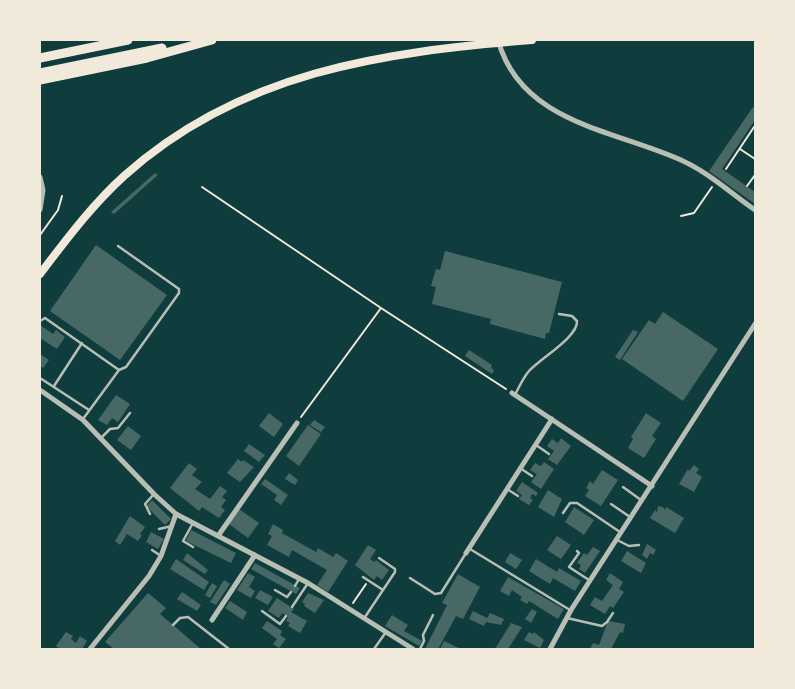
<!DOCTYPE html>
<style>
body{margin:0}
#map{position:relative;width:795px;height:689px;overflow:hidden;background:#0f3d3e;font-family:"Fira Sans",sans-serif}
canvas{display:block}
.frame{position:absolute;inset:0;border:41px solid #f1e9da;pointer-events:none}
</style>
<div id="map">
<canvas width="795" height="689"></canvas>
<div class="frame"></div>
</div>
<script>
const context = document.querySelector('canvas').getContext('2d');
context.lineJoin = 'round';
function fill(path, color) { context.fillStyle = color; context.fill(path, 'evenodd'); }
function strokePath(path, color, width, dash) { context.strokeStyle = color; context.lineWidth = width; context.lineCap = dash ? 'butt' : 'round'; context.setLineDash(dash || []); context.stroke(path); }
fill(new Path2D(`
 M753,107L755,109V120L722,169L755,192V204L709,171Z
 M155,173L158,175L114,214L111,212Z
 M96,245L167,295L120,360L50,311Z
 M445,251L562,282L549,333H546L545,339L490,324L491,319L432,304L436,287L431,286L436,269L440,270Z
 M663,312L718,349L683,401L622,359L649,320L655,324Z
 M40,325L53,334L56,330L65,337L57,349L40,338Z
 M633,330L638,332L620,360L615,357Z
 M469,350L492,365L491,368L494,370L492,374L465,356Z
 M40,354L49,360L43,368L40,366Z
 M116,395L130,404L118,422L112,418L107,425L98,420Z
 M269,413L283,424L274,437L259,426Z
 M646,413L661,423L652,436L656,439L644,458L628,448L633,439L631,437Z
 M314,420L325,427L321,432L310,425Z
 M308,425L321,434L299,466L286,456Z
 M128,426L141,436L131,450L117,440Z
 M561,438L571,446L557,465L548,459L554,451L547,446L552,439L558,443Z
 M249,444L265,455L259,462L244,451Z
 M238,459L242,462L243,460L254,467L240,482L227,473Z
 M544,462L554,469L541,489L531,482L537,474L530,470L535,463L541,466Z
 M189,463L197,469L192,475L202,482L195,489L210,499L220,486L227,491L222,497L226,500L221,507L225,510L219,518L202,507L199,511L170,488Z
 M694,465L699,469L696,473L702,477L694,492L679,484L688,469L689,471Z
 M602,470L618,480L601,506L585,496L589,490L586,488L590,481L593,484Z
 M289,473L298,480L295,485L285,479Z
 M265,479L288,495L281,505L274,500L277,495L261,484Z
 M522,482L538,493L536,496L532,494L530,498L533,500L529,505L519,499L522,495L516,491Z
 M548,490L562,499L554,517L538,507Z
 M152,500L171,519L165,525L146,506Z
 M658,506L663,507L665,510L666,507L684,518L675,533L650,518L655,510L657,512Z
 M574,507L594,520L584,535L565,522Z
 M239,509L259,523L248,538L229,524Z
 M130,516L145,527L140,534L142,535L138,541L127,534L120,545L115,541Z
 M273,524L283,530L282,533L316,552L318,548L333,557L336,553L348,561L328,592L317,585L327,570L292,550L289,557L267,545L272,536L268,534Z
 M191,530L236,553L231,563L186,541Z
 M151,532L164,539L158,549L146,542Z
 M557,536L571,545L561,559L547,550Z
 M647,544L656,550L653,555L650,553L647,559L642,555Z
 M368,545L376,550L370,559L374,562L376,560L389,570L382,580L377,576L374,580L355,565Z
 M593,547L600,551L585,573L579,569L581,565L577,563L584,553L587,555Z
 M627,551L646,563L641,573L621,561Z
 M187,553L208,570L205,574L183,560Z
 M510,553L522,560L516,569L505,562Z
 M176,559L209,582L204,590L170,569Z
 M536,559L557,572L559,568L581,581L575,591L553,578L550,584L529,571Z
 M255,563L300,588L296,594L251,569Z
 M248,573L255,577L249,587L255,591L251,598L237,590Z
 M610,573L623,582L619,589L624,592L613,608L610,606L605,614L590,605L595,597L602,601L613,585L606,580Z
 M458,574L480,587L463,619L456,616L438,649H425L447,605L442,603Z
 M508,577L564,609L558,619L529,601L527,604L520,600L522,597L512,590L509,596L500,591Z
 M224,580L230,584L216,605L210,602Z
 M212,583L217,586L210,598L205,595Z
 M260,590L273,597L268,605L255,598Z
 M182,592L201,605L197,611L177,599Z
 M148,593L166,608L160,614L201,649H114L105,642Z
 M308,593L324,600L315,613L304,606L305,604L302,602Z
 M277,598L294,609L291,612L307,621L300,633L288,626L290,623L286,621L288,617L282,613L279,618L268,611Z
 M230,601L247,612L243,620L225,608Z
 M532,609L537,612L531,623L525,619Z
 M473,611L487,618L490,613L504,619L501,625L486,622L484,626L469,619Z
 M392,615L408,625L404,631L422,641L419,646L385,626Z
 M267,621L282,631L280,635L286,639L279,648L273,644L277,639L262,628Z
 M608,621L625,624L623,633L620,632L611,649H590L593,643L599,645Z
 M511,623L522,627L508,649H495Z
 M66,632L73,636L71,639L76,643L80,636L87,641L82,649H60L56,646Z
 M529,632L533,634L534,632L544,640L540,648L524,640Z
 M444,641L461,649H440Z`), '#486865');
strokePath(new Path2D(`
 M740,149L755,159
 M726,169L754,127
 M747,186L755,175
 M202,187L381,308L506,389
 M681,216L694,213L712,187
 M40,235L58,210L62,196
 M301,417L381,308
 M353,603L366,584`), '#f1e9da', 2);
strokePath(new Path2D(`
 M40,321L45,318L119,370
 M40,378L89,410
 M54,386L82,343
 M515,395C519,387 523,378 529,371C541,358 578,337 577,321L572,316L559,314
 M83,419L119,370L126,367L179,293V289L118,246
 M101,438L110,429L118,428L130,413
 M536,445L549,454
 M520,468L532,476
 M623,487L641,500
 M507,489L518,496
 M611,504L630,517
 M563,513L570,503H577L620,532
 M150,514L145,504L154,494
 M193,523L183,541L193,547
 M159,529L172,526
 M617,540L629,546L639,545
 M470,549L570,610
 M152,550L161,556
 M577,551L579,553L569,567L589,580
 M363,577L383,590
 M410,578L435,594L441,593L466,553
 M295,586L299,579
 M275,590L287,597L291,592
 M292,607L308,583
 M262,611L280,624L286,616
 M365,617L395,572V569L379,558
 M567,618L602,626L607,622L613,613
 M173,625L180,618L188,617L229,649
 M374,649L386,632
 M420,649L424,641L423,635L433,615`), '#b8beb3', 2.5);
strokePath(new Path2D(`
 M498,40C521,124 616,130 683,161C709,173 732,194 755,210
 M40,177L43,190L40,210
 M40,390L83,420L154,494L176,514L308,583L413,649
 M512,393L652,486
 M218,536L297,423
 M466,553L552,419
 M212,620L255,555
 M90,649L149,576L161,556L176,514
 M550,649L571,610L755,324`), '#b8beb3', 5);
strokePath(new Path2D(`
 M40,274C66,240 92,205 124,176C240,72 381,52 532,40`), '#f1e9da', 8);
strokePath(new Path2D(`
 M40,58L128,40
 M40,73L162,48
 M40,80L147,58L212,40`), '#f1e9da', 9);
</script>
